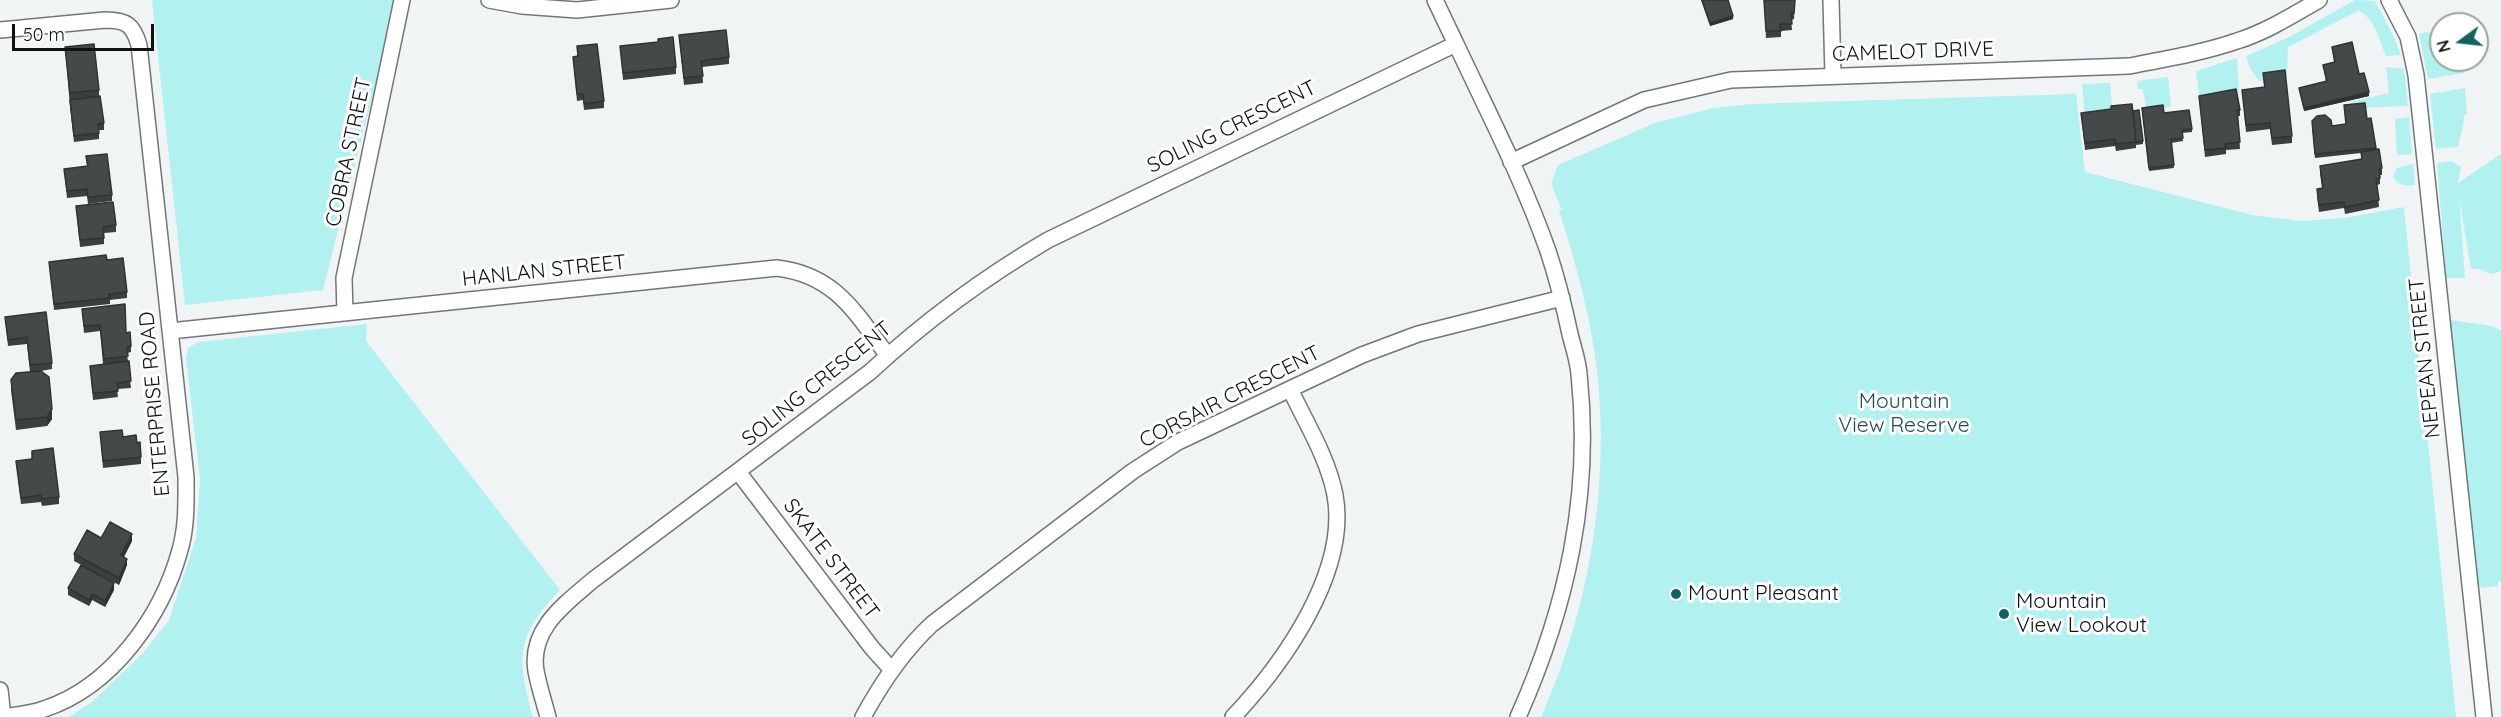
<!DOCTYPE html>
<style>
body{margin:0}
#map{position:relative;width:2501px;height:717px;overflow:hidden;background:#f0f4f4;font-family:Quicksand,sans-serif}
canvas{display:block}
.north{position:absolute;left:2429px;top:12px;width:60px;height:60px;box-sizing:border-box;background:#fff;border:2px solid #9fa0a0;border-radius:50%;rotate:255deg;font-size:16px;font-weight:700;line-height:24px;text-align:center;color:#101212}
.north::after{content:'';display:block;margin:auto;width:21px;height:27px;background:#126262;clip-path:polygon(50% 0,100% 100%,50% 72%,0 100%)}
.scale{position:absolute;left:12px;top:24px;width:142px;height:27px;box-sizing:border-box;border:3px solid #101212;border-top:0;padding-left:8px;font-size:18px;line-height:21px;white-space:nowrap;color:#101212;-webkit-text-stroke:4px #fff;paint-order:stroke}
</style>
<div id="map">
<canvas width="2501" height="717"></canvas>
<div class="north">N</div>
<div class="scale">50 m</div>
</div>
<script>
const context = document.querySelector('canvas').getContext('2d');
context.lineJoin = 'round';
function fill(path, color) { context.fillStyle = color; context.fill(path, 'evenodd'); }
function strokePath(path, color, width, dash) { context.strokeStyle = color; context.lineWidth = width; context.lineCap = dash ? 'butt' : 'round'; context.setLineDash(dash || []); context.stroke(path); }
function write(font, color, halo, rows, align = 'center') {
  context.font = font + ' Quicksand,sans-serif'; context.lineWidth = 6; context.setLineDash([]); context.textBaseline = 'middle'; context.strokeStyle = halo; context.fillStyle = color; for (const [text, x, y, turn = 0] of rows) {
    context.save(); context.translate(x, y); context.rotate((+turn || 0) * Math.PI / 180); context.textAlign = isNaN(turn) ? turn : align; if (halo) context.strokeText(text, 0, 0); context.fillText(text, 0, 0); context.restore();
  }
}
fill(new Path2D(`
 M152,0H397L323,290L185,305Z
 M2355,0L2375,1L2393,35L2401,55L2386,56C2380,42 2374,16 2358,11L2288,47L2287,77L2259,81L2250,68L2246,56L2289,37Z
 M2427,32L2441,36V60H2463L2464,73L2428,79L2419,34Z
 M2237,58L2239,95L2200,102L2196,71Z
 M2386,67L2404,69L2408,106L2351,108V102L2389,93Z
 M2168,77L2171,106L2163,109L2146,108L2143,89H2138L2137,81Z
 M2110,83L2112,108L2085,117L2082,84Z
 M2465,88L2467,114L2464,116C2464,127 2460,135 2458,147L2436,149L2430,94Z
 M2076,94L2085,172L2252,215L2302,221L2344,218L2404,207L2456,717H1541C1589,610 1610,487 1597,370C1590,315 1576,263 1559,211L1562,210L1551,184L1558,165L1655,123L1713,108L1751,104Z
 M2409,117L2412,154L2397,155L2395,119Z
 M2501,154V271L2491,274L2479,269H2471L2459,197L2465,278H2446L2437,163L2451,161L2461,167L2458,183Z
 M2413,164L2415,185C2406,186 2398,186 2393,177L2397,168Z
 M2450,320L2492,326L2501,331V581L2498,582V586L2483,588L2478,585Z
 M367,324L366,341L560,590C515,637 517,657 533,717H69L92,702L143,653L169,620L196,538L200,479L186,359L188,348L198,342Z`), '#b1f1f0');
const minor = new Path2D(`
 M489,0L522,6L577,10L671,0
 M1435,0L1456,44
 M1831,0L1833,76
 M2389,0L2408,37L2416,75L2484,717
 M0,30L105,20C127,20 133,25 139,45L186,477C186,501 187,526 180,550C162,616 112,687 44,709C31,714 16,715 3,717
 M1511,162L1644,100L1731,80L2129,66C2165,59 2202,53 2237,41C2266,32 2293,15 2319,0
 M345,313L344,278L402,0
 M170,331L777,268C835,275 855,312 888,356
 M739,473L872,648L891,669
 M0,690L3,717
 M548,717C544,702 539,687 536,671C529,629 565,604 593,580L870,372C924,322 985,277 1048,240L1456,44C1488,112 1523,180 1548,251C1557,278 1564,306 1570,334C1573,347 1578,360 1579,374C1592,495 1567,607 1518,717
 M863,717C882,682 903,651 932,624L1133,471L1178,442L1362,355L1418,334L1562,298
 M1233,717C1283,664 1349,572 1335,495C1328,458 1306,423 1290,389`);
strokePath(minor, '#737676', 18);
strokePath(minor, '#fff', 15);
fill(new Path2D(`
 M1701,0H1728L1733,19L1710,26Z
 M1764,0H1795L1794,19L1791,20L1792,30L1781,31V37L1766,38Z
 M679,35L729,57V64L702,67L703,83L684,85Z
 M577,46L604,101V108L584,110L583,100L577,101L573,57L577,56Z
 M620,46L676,67V74L623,80Z
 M65,47L99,90V97L104,123V130H99V139L74,142L70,107Z
 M2332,47L2359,74L2369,96L2304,111L2299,88L2326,82L2323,65L2334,62Z
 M2263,73L2292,136V143L2272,145L2270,129L2246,132L2242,90L2264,87Z
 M2199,96L2240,110V116H2238L2240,149L2226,150V154L2205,157Z
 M2142,111L2164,113L2192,129V132L2182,133L2183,141L2171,143L2174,168L2149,171Z
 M2081,113L2143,141V144L2136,145V148L2116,151L2115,146L2085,150Z
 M2371,118L2376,149L2382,168V175H2380V184L2377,185L2379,207L2345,214L2344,208L2319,212L2317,196V189L2322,188L2320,173V166L2361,160V153L2315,158L2312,125L2332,126L2346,124Z
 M86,156L112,195V201L88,204L87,196L67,198L64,169L87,167Z
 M76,206L116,225V232L104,233V244L80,247Z
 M107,260L127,292V298L110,300V304L54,310L49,262Z
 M82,309L126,333L131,346V352L127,353L131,388L117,389L118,397L93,400L90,366L103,364L100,331L84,333Z
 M5,317L52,363V369L41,371L52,419L47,426L16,430L11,390V380L30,372L27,344L8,346Z
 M100,432L123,437L137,443L141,457V464L103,468Z
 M32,451L59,497V504L42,506L41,502L21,504L16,461L32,459Z
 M101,538L132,541L124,557L127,565L119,585L74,561V554Z
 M68,588L114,590L105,607L92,600L89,606L68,595Z`), '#3b3f3f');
fill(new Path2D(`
 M1733,16V19L1710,26V23Z
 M2369,92V96L2304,111V108Z
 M52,409V419L47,426V417Z
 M132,534V541L121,562V555Z
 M127,559V565L119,585V578Z
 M114,583V590L105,607V601Z
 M92,594V600L89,606V600Z`), '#303333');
const building = new Path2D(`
 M1702,0H1728L1733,16L1710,23Z
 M1764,0H1795L1794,13H1791L1792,24H1780L1781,31H1766Z
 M726,30L729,57L701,61L703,76L684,78L679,35Z
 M673,37L676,67L623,73L620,46L658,42V39Z
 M2352,42L2359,74L2364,73L2369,92L2304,108L2299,88L2327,81L2323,65L2335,62L2332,47Z
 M94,44L99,90L70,93L65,47Z
 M597,44L604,101L584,104L583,94H577L573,57L578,56L577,46Z
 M2285,70L2292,136L2272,138L2270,123L2246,125L2242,90L2265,87L2263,73Z
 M2236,89L2240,110H2237L2240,142L2225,144L2226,148L2205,150L2199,96Z
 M100,96L104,123L98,124L99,133L74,136L70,100Z
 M2365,103L2367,119L2371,118L2376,148L2315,154L2312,121L2317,116L2325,115L2331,120L2332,126L2346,124L2344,105Z
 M2132,104L2136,142L2116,144L2115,139L2085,143L2081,113L2111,109V106Z
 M2163,105L2164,113L2189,110L2192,129L2182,130L2183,138L2171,139L2174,165L2149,168L2142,108Z
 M2139,110L2143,141L2136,142L2133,111Z
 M2379,149L2382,168L2379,169L2380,178L2376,179L2379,200L2345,207L2344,202L2319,205L2317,189L2323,188L2320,166L2362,159L2361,152Z
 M107,154L112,195L88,197L87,189L67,191L64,169L88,166L86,156Z
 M113,202L116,225L103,227L104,238L80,240L76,206Z
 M106,255L107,260L123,258L127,292L109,294L110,298L54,304L49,262Z
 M125,304L126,333L130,332L131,346L127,347L128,356L104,359L100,325L84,326L82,309Z
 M46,312L52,363L30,365L27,337L8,340L5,317Z
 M129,361L131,381L117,383L118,391L93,393L90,366Z
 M41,371L49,377L52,409L47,417L16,420L11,380L16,373Z
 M122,430L123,437L136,435L137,443L140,442L141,457L103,461L100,432Z
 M53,448L59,497L42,499L41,495L21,498L16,461L32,459V451Z
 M110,522L132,534L121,555L127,559L119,578L74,554L87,530L101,538Z
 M81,565L114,583L105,601L92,594L89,600L68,588Z`);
fill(building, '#454949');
strokePath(building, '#303333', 1.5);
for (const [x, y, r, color] of [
 [1676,594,6,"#126262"],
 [2004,614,6,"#126262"]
]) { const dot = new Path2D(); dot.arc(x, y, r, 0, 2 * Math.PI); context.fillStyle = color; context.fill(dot); strokePath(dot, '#fff', 2); }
write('21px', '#101212', '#fff', [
 ["CAMELOT DRIVE",1913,52,-2],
 ["SOLING CRESCENT",1232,127,-26],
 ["COBRA STREET",349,152,-78],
 ["HANLAN STREET",544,271,-6],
 ["NEPEAN STREET",2425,358,-96],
 ["SOLING CRESCENT",817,384,-39],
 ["CORSAIR CRESCENT",1230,397,-27],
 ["ENTERPRISE ROAD",155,404,-95],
 ["SKATE STREET",831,559,53]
]);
write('21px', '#224b4b', '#fff', [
 ["Mountain",1904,402],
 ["View Reserve",1904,426]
]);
write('21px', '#101212', '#fff', [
 ["Mount Pleasant",1688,594],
 ["Mountain",2016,602],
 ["View Lookout",2016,626]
], 'left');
</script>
